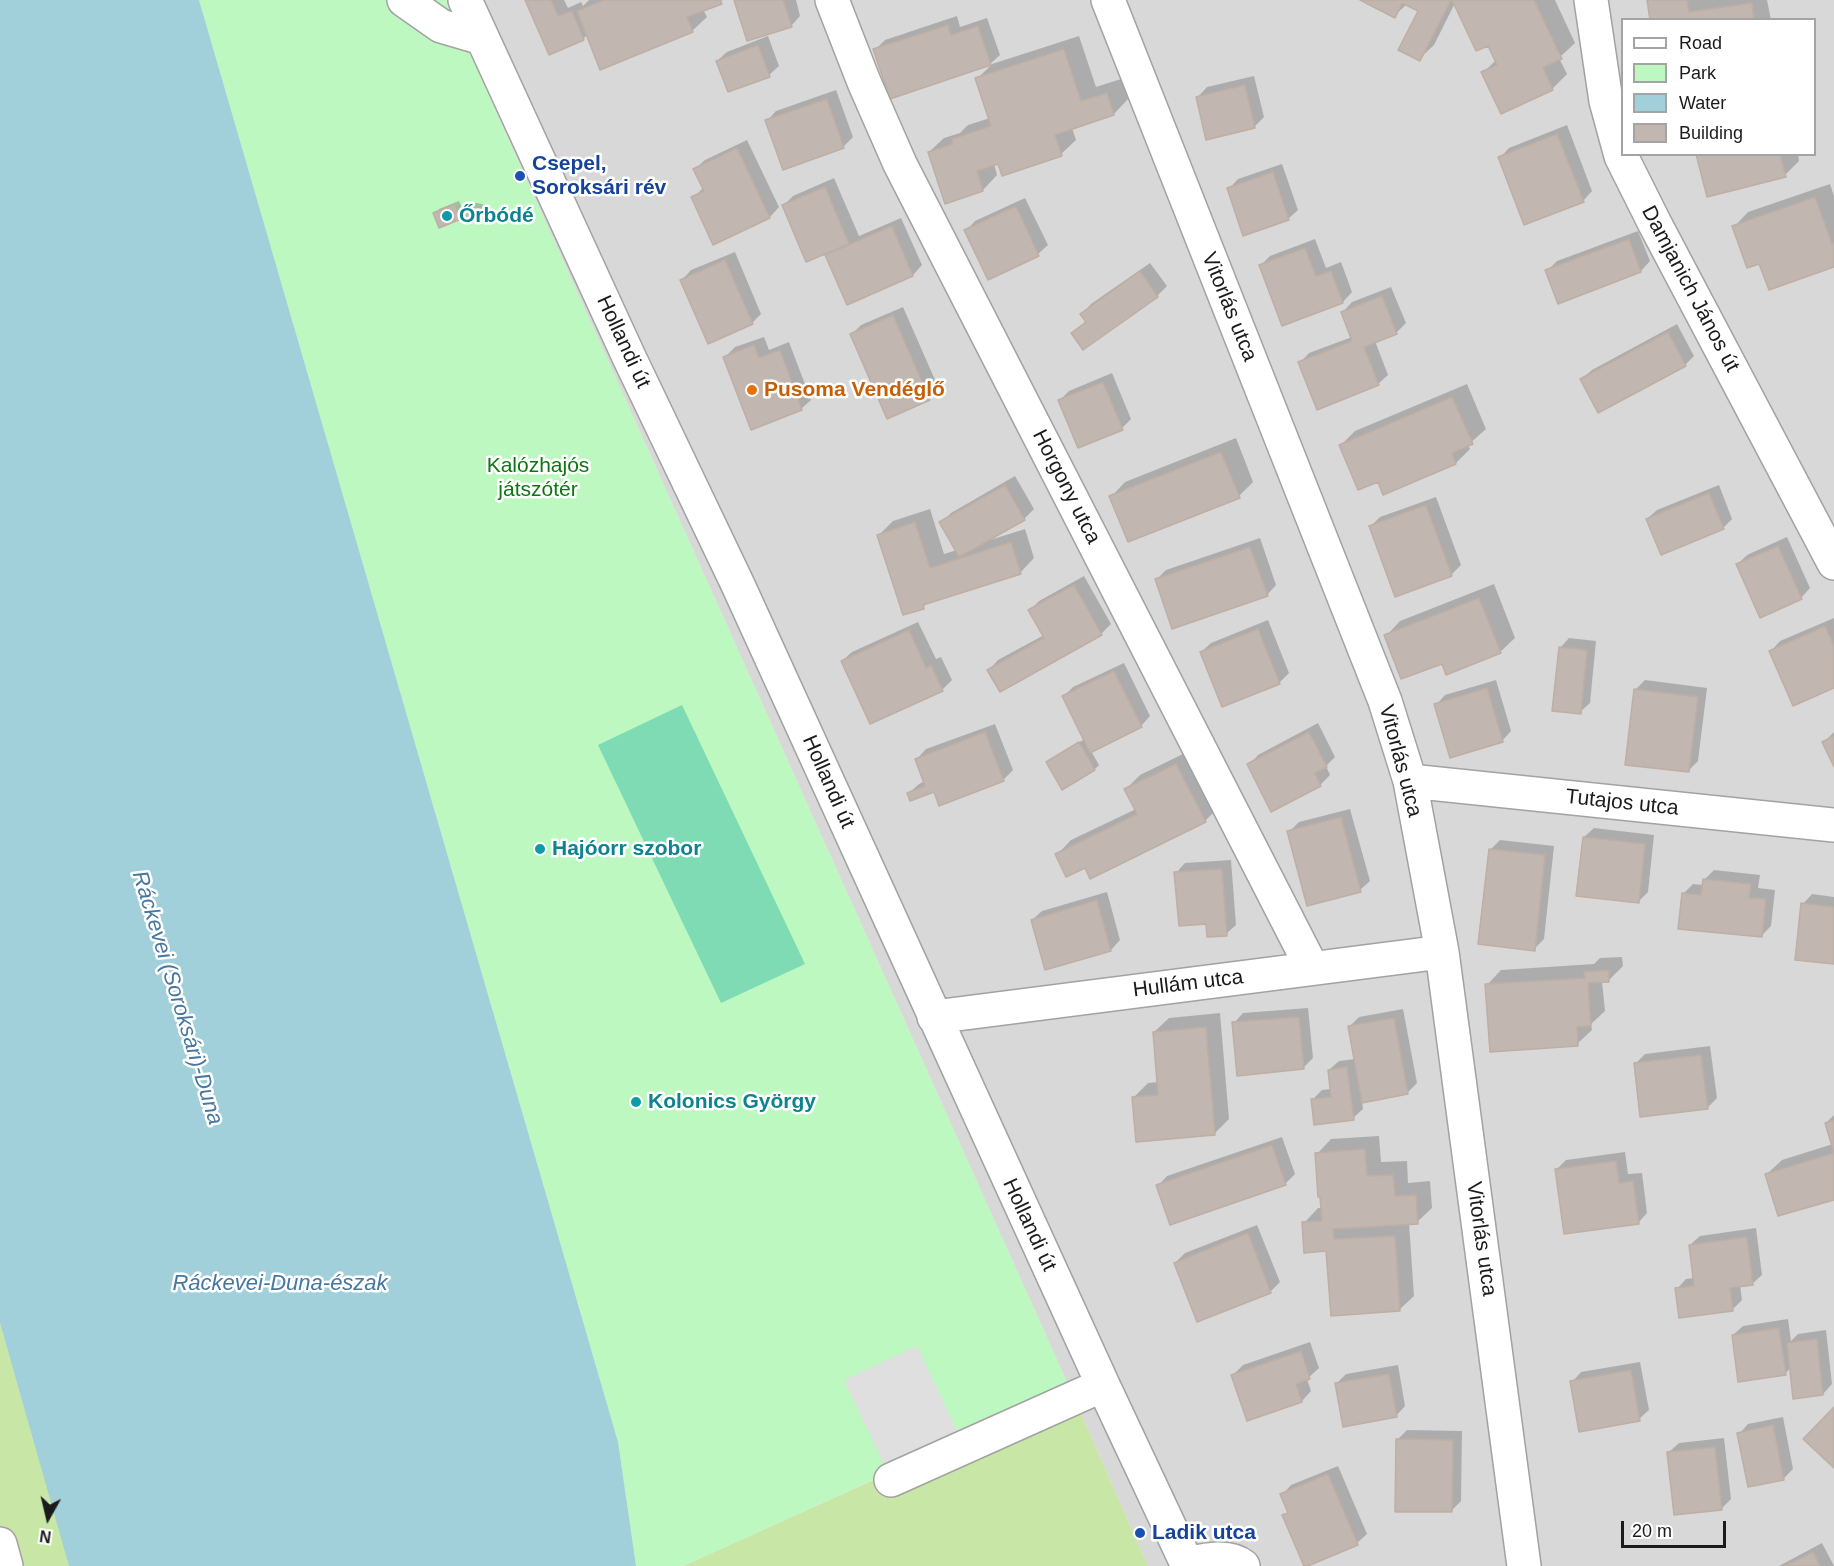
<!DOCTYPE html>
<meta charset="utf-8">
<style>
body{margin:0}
#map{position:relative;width:1834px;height:1566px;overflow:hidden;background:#ece8e0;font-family:Arial,sans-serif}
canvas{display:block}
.legend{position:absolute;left:1621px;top:18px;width:195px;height:138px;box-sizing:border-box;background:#fff;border:2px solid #a4a4a4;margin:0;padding:8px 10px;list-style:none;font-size:18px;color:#1b1b1b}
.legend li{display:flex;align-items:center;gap:12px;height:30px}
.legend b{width:30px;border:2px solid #a4a4a4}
.north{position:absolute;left:18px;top:1488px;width:60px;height:60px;-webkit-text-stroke:4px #fff;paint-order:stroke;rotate:188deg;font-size:16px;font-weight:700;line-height:24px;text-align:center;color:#1b1b1b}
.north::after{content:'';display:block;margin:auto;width:21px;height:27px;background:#1b1b1b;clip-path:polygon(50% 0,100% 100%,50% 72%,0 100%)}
.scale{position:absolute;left:1621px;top:1521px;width:105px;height:27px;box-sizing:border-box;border:3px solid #1b1b1b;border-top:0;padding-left:8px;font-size:18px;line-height:21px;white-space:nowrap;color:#1b1b1b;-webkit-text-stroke:4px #fff;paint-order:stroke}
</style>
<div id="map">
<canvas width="1834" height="1566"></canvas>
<ul class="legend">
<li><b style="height:8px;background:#fff"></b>Road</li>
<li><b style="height:16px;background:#bcf8bf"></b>Park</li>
<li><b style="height:16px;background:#a1cfda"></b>Water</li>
<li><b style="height:16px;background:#c1b7b0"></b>Building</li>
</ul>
<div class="north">N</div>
<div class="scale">20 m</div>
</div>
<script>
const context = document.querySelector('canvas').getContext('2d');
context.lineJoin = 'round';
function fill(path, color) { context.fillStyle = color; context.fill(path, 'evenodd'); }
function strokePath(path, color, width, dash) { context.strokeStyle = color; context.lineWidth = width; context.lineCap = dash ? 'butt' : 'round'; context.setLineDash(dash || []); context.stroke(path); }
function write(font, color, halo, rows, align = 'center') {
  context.font = font + ' Arial,sans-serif'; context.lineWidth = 5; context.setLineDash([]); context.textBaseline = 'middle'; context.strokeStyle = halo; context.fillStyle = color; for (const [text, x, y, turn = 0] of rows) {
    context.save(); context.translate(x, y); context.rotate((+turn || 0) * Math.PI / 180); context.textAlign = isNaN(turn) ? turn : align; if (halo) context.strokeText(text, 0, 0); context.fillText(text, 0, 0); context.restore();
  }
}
fill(new Path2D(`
 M446,0H1834V1566H1148L1071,1391ZM1622,20H1814V154H1622Z`), '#d9d8d8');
fill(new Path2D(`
 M0,1323L63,1542L69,1566H0Z
 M1071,1391L1148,1566H683Z`), '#c8e7a6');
fill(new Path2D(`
 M199,0H446L1071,1391L961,1439L916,1346L888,1473L683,1566H636L618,1442Z`), '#bcf8bf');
fill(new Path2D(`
 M682,705L805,964L721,1003L598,745Z`), '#7edbb4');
fill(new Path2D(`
 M917,1346L961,1439L888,1473L844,1380Z`), '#dfdfdf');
fill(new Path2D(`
 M0,0H199L618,1442L636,1566H69L0,1323Z`), '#a1cfda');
fill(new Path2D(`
 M527,0H564L568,8L581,2L583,6L589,0H723L703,9L707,17L692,31L588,34L583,39Z
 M736,0H796L800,16L791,26Z
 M1363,0H1555L1575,43L1559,58L1567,74L1552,89L1483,73L1496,60L1489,44L1455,3L1434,45L1419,59L1420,10L1407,4L1394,16Z
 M1649,0H1767L1771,20H1652Z
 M957,16L960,27L987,18L1000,55L990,64L875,50L885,40Z
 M768,36L779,66L769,75L717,61L727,52Z
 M1079,36L1096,87L1121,79L1128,99L1114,114L1072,128L1076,140L1061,154L994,164L997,175L983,190L946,202L929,152L944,138L960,133L968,125L990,118L977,79L992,64Z
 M1254,76L1264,117L1255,126L1208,138L1198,97L1207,87Z
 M836,90L853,137L843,147L767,121L776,111Z
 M1567,125L1592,191L1583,201L1500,158L1509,148Z
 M747,140L779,207L770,217L714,243L693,198L704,187L695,169L705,160Z
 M1698,154H1798L1799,161L1785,175Z
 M1282,164L1298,210L1288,219L1229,189L1238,179Z
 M834,178L859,236L901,218L922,265L913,275L847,303L826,252L784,205L793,196Z
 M1830,184L1834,196V266L1760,262L1734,227L1748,212Z
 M1025,198L1048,245L1038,254L989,278L966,231L975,221Z
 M459,201L464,213L460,218L435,213L439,209Z
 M471,202L487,205L485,217L480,221L466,206Z
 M1638,231L1650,261L1641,271H1547L1557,261Z
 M1315,239L1326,268L1341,262L1352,292L1343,302L1283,324L1260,266L1270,256Z
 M735,252L761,314L752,323L682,280L691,270Z
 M1150,263L1167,286L1157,296L1083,348L1073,333L1087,320L1082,314L1091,304Z
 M1391,287L1406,323L1396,333L1375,341L1388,375L1378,384L1300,363L1309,353L1352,337L1343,312L1352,302Z
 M903,307L939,389L929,398L888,417L851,335L861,325Z
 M1677,324L1694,356L1685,365L1582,379L1592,370Z
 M764,337L769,350L789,342L811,400L801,409L725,357L735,347Z
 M1112,373L1131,419L1122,428L1060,400L1069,391Z
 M1467,384L1486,429L1468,445L1470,449L1456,463L1378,480L1340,446L1355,431Z
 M1236,438L1253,482L1239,496L1111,497L1125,482Z
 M1015,476L1034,509L1024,519L989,539L990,540L1025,529L1034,558L1020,573L929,602L923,607L879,535L893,521L930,509L944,554L957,550L941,523L951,513Z
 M1719,485L1732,519L1723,528L1647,519L1657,510Z
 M1436,497L1461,565L1451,575L1370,527L1380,517Z
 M1787,537L1810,588L1801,598L1737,565L1747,555Z
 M1260,538L1276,585L1267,595L1157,579L1166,570Z
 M1084,576L1111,624L1101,634L989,670L998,660L1044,635L1030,610L1039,601Z
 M1494,584L1515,638L1500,652L1386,636L1400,621Z
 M1834,618V686L1771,651L1780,641Z
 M1268,620L1289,673L1279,683L1201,652L1211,643Z
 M918,622L936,659L941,657L952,680L942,690L842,661L852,652Z
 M1569,638L1596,641L1590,703L1580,712L1560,648Z
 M1124,663L1150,716L1141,726L1091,751L1099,765L1095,769L1048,763L1052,758L1085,739L1064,696L1073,687Z
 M1496,680L1511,731L1502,741L1436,705L1445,695Z
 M1645,680L1707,688L1698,761L1688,771L1635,690Z
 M1318,723L1335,757L1326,766L1330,775L1320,785L1272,810L1249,765L1258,755Z
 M995,724L1013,770L1003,780L909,793L919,784L925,781L917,759L926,749Z
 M1834,732V764L1824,742Z
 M1191,750L1219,807L1205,821L1085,866L1057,855L1071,840L1136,809L1126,789L1140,775Z
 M1350,809L1370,881L1360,890L1289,832L1299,822Z
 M1594,828L1654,835L1648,892L1638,902L1584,837Z
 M1500,840L1554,846L1544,939L1534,949L1491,849Z
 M1231,860L1236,925L1226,934L1207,922L1176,873L1185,863Z
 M1714,870L1760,875L1758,888L1775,890L1771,926L1761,936L1683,894L1693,884L1704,885V880Z
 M1107,892L1120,940L1111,950L1046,968L1032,920L1042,911Z
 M1812,894L1834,897V962L1803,904Z
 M1622,957L1623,966L1609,980L1602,981L1605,1011L1591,1024L1592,1030L1577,1044L1487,985L1501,970L1594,964L1600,958Z
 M1308,1008L1313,1058L1303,1068L1234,1023L1243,1013Z
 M1403,1009L1417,1083L1407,1093L1362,1101L1363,1109L1353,1118L1312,1100L1322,1090L1331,1089L1329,1070L1339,1061L1355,1059L1349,1027L1359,1017Z
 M1220,1013L1229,1119L1215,1133L1134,1097L1148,1083L1159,1082L1154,1032L1169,1018Z
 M1710,1046L1717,1098L1707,1108L1635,1064L1645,1054Z
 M1834,1115V1198L1767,1174L1782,1160L1833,1144L1826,1123Z
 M1379,1136L1381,1162L1407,1161L1408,1183L1430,1181L1432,1208L1417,1222L1409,1223L1414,1296L1399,1310L1328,1250L1304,1223L1318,1208H1323L1317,1154L1331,1139Z
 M1282,1137L1295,1174L1285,1184L1158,1186L1167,1176Z
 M1625,1152L1628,1174L1642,1173L1647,1213L1638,1223L1557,1169L1566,1160Z
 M1257,1225L1280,1282L1270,1292L1175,1263L1185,1253Z
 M1756,1228L1762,1275L1752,1284L1740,1285L1742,1300L1733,1309L1677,1289L1686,1279L1694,1278L1690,1245L1700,1236Z
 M1788,1319L1791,1341L1798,1334L1826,1330L1832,1384L1823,1394L1791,1367L1785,1374L1733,1335L1743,1326Z
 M1310,1342L1319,1368L1307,1379L1311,1391L1302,1401L1233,1375L1243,1365Z
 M1640,1362L1649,1410L1639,1419L1572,1382L1581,1372Z
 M1398,1365L1405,1406L1396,1416L1336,1384L1346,1374Z
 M1783,1417L1793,1469L1784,1478L1750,1485L1739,1434L1748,1424Z
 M1407,1430L1462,1431L1461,1501L1451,1511L1397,1440Z
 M1724,1438L1731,1499L1721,1509L1669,1452L1679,1443Z
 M1338,1466L1367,1534L1357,1543L1305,1566L1284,1516L1289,1511L1282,1495L1291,1485Z
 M1822,1543L1834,1566H1779Z`), '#0003');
const building = new Path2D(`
 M525,0H551L558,16L572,11L584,40L549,55Z
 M604,0H720L722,4L687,17L693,32L600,70L577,11Z
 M734,0H783L792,27L747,41Z
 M1360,0H1451L1420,61L1398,50L1418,11L1402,3L1395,18Z
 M1452,0H1534L1562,59L1543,67L1553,90L1501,114L1481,72L1497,65L1488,46L1476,51Z
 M1647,0H1687L1689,12L1752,3L1754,20H1650Z
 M948,25L951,35L978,26L991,65L890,99L873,49Z
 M758,45L770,77L728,92L716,61Z
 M1064,49L1081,101L1107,93L1114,115L1055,135L1062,156L1002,176L998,164L977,171L983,191L945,204L928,152L953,144L952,139L991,126L975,78Z
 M1245,85L1255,128L1206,140L1196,97Z
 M827,99L844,148L783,170L765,120Z
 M1557,134L1584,202L1524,225L1498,157Z
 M737,148L770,218L713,245L691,197L704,191L693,169Z
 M1696,154H1780L1786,177L1707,197Z
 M1273,172L1289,220L1243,236L1227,188Z
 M825,187L849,244L806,262L782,205Z
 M1815,197L1832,244L1834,243V267L1769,290L1759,264L1747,268L1732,226Z
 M455,204L461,219L439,228L433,213Z
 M465,205L484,209L481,223L462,219Z
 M1016,206L1039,256L988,280L964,230Z
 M892,226L913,276L847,305L825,255Z
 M1629,239L1641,272L1558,304L1545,270Z
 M1305,248L1316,276L1331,271L1343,303L1282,326L1259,265Z
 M725,260L753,324L708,344L680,280Z
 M1140,271L1158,297L1083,350L1071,333L1086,322L1080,314Z
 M1382,296L1397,334L1364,347L1379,385L1317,410L1298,362L1352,341L1341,312Z
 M893,315L930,400L887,419L850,334Z
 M1668,332L1686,366L1598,413L1580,379Z
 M754,345L759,358L780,350L802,410L751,430L723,357Z
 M1103,382L1123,430L1078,448L1058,400Z
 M1452,397L1473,444L1452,453L1456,464L1383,495L1378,482L1358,490L1339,445Z
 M1221,452L1240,498L1128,542L1109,496Z
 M1005,485L1025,520L959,557L939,522Z
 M1709,493L1724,529L1661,555L1646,519Z
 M1426,505L1452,576L1395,597L1369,526Z
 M915,522L930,568L1011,542L1021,574L923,605L924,609L903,615L877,535Z
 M1778,546L1802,599L1760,618L1736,564Z
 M1250,547L1268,596L1172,629L1155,579Z
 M1074,585L1102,635L1000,692L987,670L1044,638L1028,610Z
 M1479,598L1501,653L1446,675L1442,664L1401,679L1384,635Z
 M1825,626L1834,646V688L1793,706L1769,651Z
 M1258,629L1280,684L1222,707L1200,652Z
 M909,630L926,668L931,665L943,691L870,724L841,661Z
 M1559,647L1587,650L1581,714L1552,711Z
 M1114,671L1142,727L1090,753L1062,696Z
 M1487,688L1503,742L1450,758L1434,704Z
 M1634,689L1698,697L1689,772L1625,765Z
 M985,732L1004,781L939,806L934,792L910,801L907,793L925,786L915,759Z
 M1309,732L1327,767L1315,773L1321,786L1271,812L1247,764Z
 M1834,736V767L1822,742Z
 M1079,742L1095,770L1062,790L1046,762Z
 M1176,764L1206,822L1090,879L1085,868L1066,877L1055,854L1137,814L1124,789Z
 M1341,817L1361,892L1307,906L1287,831Z
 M1583,837L1645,844L1639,903L1576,896Z
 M1489,849L1545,855L1535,951L1478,944Z
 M1222,869L1227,936L1207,937L1206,924L1179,926L1174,872Z
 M1703,879L1751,884L1749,898L1766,899L1762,937L1678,929L1682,893L1701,895Z
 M1097,900L1111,951L1045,970L1031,920Z
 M1801,903L1834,907V964L1795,960Z
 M1609,970V982L1588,983L1591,1026L1577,1027L1578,1046L1490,1052L1485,984L1585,978L1584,972Z
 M1299,1017L1304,1069L1237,1076L1232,1022Z
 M1394,1018L1408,1094L1362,1103L1348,1026Z
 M1206,1027L1215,1135L1136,1142L1132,1097L1158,1095L1153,1032Z
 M1701,1055L1708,1109L1640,1117L1634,1063Z
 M1347,1067L1354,1120L1314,1125L1311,1099L1331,1097L1328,1070Z
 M1834,1120V1200L1778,1216L1765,1174L1834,1153L1825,1123Z
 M1272,1145L1286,1185L1170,1225L1156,1185Z
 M1365,1149L1367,1176L1393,1175L1395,1196L1416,1195L1418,1224L1333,1229L1334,1239L1395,1236L1400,1311L1331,1316L1326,1251L1304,1253L1302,1222L1322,1221L1320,1197H1318L1315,1153Z
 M1616,1161L1619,1183L1633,1181L1639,1224L1564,1234L1555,1169Z
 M1248,1233L1271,1293L1197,1322L1174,1263Z
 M1747,1237L1753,1285L1730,1288L1733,1311L1679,1318L1675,1288L1694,1286L1689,1245Z
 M1779,1328L1786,1375L1738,1382L1732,1335Z
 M1817,1339L1823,1395L1793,1399L1787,1343Z
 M1301,1351L1310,1379L1296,1384L1302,1402L1247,1421L1231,1375Z
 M1631,1370L1640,1421L1579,1432L1570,1381Z
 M1389,1374L1397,1417L1343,1427L1335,1383Z
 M1834,1407V1468L1803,1439Z
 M1773,1425L1784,1480L1748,1487L1737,1433Z
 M1396,1439L1453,1440L1452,1512H1395Z
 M1715,1447L1722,1510L1674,1515L1667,1452Z
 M1328,1474L1358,1545L1308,1566H1304L1282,1515L1288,1513L1280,1494Z
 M1813,1552L1820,1566H1785Z`);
fill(building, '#c1b7b0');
strokePath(building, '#beaea3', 1.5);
const minor = new Path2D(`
 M404,0L441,26L482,38
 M465,0L629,357L738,585L1103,1385L1188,1566
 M832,0L864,82L900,164L1312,968
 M1108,0L1385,701L1410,781L1442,952L1524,1566
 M1591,0L1606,101L1621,156L1655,224L1834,563
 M1410,781L1834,825
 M934,1017L1442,952
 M891,1480L1103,1385
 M0,1544L6,1566
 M1187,1564C1205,1560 1228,1554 1243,1566`);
strokePath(minor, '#a2a2a2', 36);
strokePath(minor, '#fff', 33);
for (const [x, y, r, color] of [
 [520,176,6,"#1a4fb4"],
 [447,216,6,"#0f9aa8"],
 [752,390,6,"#e8710a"],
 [540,849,6,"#0f9aa8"],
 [636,1102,6,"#0f9aa8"],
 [1140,1533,6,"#1a4fb4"]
]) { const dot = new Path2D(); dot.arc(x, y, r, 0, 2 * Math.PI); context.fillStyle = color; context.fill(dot); strokePath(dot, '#fff', 2); }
write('bold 21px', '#164399', '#fff', [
 ["Csepel,",532,164],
 ["Soroksári rév",532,188],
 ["Ladik utca",1152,1533]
], 'left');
write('bold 21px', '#0d838f', '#fff', [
 ["Őrbódé",459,216],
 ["Hajóorr szobor",552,849],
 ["Kolonics György",648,1102]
], 'left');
write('21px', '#1b1b1b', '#fff', [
 ["Damjanich János út",1690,289,62],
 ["Vitorlás utca",1229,307,68],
 ["Hollandi út",623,342,65],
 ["Horgony utca",1066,487,63],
 ["Vitorlás utca",1400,761,75],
 ["Hollandi út",828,782,66],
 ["Tutajos utca",1622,803,6],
 ["Hullám utca",1188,984,-7],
 ["Hollandi út",1029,1225,65],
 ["Vitorlás utca",1481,1239,82]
]);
write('bold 21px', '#c56008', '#fff', [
 ["Pusoma Vendéglő",764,390]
], 'left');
write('21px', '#0d7512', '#fff', [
 ["Kalózhajós",538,466],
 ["játszótér",538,490]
]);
write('italic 22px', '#4777a0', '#fff', [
 ["Ráckevei (Soroksári)-Duna",177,998,73],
 ["Ráckevei-Duna-észak",280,1284]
]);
</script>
